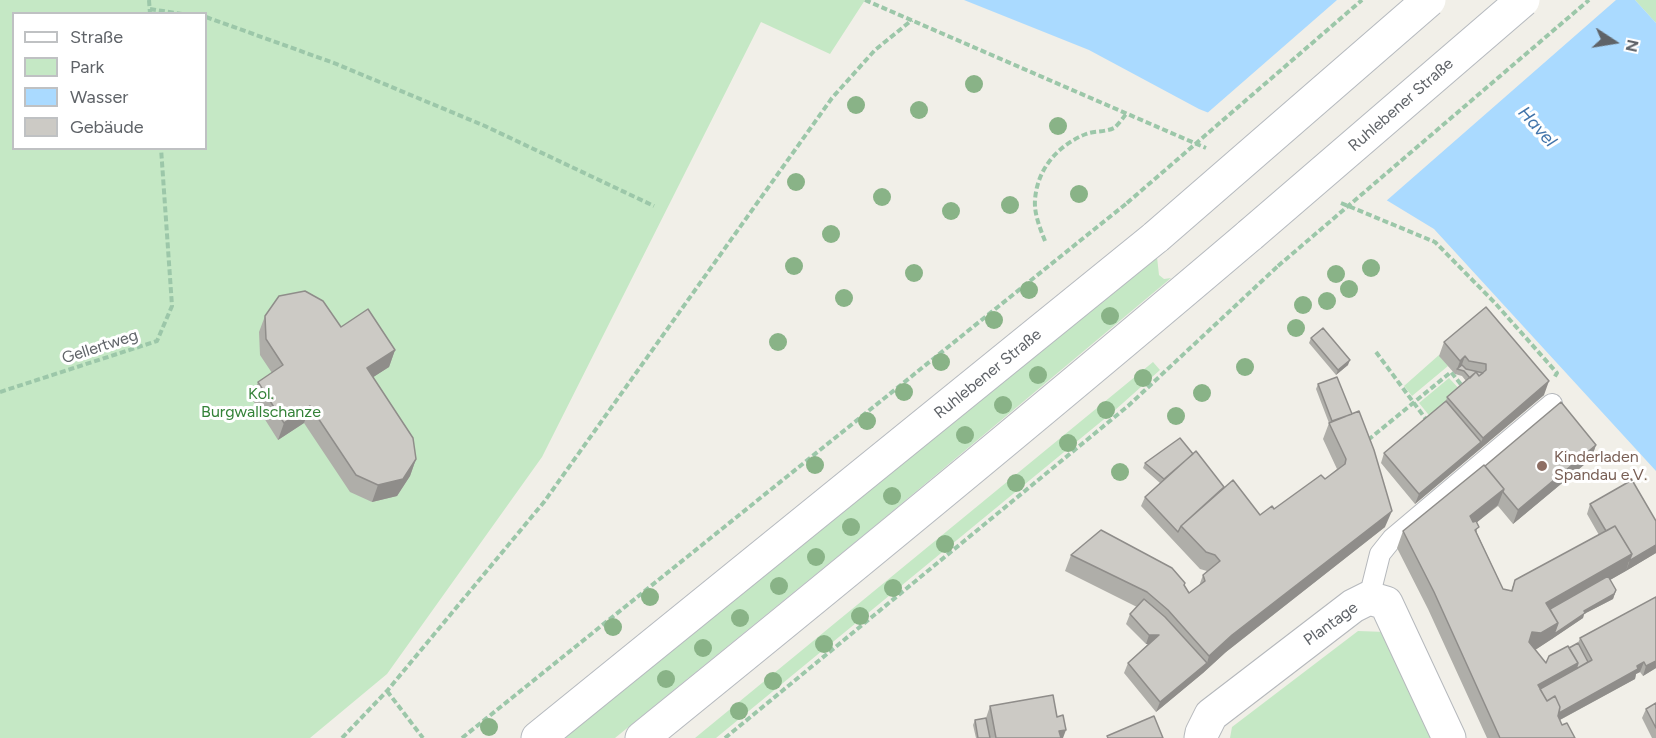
<!DOCTYPE html>
<meta charset="utf-8">
<style>
body{margin:0}
#map{position:relative;width:1656px;height:738px;overflow:hidden;background:#f1efe8;font-family:Figtree,sans-serif}
canvas{display:block}
.legend{position:absolute;left:12px;top:12px;width:195px;height:138px;box-sizing:border-box;background:#fff;border:2px solid #bfc1c3;margin:0;padding:8px 10px;list-style:none;font-size:18px;color:#5f6368}
.legend li{display:flex;align-items:center;gap:12px;height:30px}
.legend b{width:30px;border:2px solid #bfc1c3}
.north{position:absolute;left:1584px;top:12px;width:60px;height:60px;-webkit-text-stroke:4px #fff;paint-order:stroke;rotate:102deg;font-size:16px;font-weight:700;line-height:24px;text-align:center;color:#5f6368}
.north::after{content:'';display:block;margin:auto;width:21px;height:27px;background:#5f6368;clip-path:polygon(50% 0,100% 100%,50% 72%,0 100%)}
</style>
<div id="map">
<canvas width="1656" height="738"></canvas>
<ul class="legend">
<li><b style="height:8px;background:#fff"></b>Straße</li>
<li><b style="height:16px;background:#c5e8c5"></b>Park</li>
<li><b style="height:16px;background:#aadaff"></b>Wasser</li>
<li><b style="height:16px;background:#cccac5"></b>Gebäude</li>
</ul>
<div class="north">N</div>
</div>
<script>
const context = document.querySelector('canvas').getContext('2d');
context.lineJoin = 'round';
function fill(path, color) { context.fillStyle = color; context.fill(path, 'evenodd'); }
function strokePath(path, color, width, dash) { context.strokeStyle = color; context.lineWidth = width; context.lineCap = dash ? 'butt' : 'round'; context.setLineDash(dash || []); context.stroke(path); }
function write(font, color, halo, rows, align = 'center') {
  context.font = font + ' Figtree,sans-serif'; context.lineWidth = 6; context.setLineDash([]); context.textBaseline = 'middle'; context.strokeStyle = halo; context.fillStyle = color; for (const [text, x, y, turn = 0] of rows) {
    context.save(); context.translate(x, y); context.rotate((+turn || 0) * Math.PI / 180); context.textAlign = isNaN(turn) ? turn : align; if (halo) context.strokeText(text, 0, 0); context.fillText(text, 0, 0); context.restore();
  }
}
fill(new Path2D(`
 M0,0H865L830,54L761,22L542,457L387,674L310,738H0ZM14,14H206V148H14Z
 M1635,0H1656V23Z
 M1157,257L1159,275L1164,279L1171,278L870,530L615,738H563Z
 M1439,355L1448,366L1412,396L1404,386Z
 M1153,362L1160,370L1114,411L716,738H695Z
 M1449,378L1463,393L1432,419L1419,403Z
 M1358,631L1386,632L1435,738H1230L1232,727Z`), '#c5e8c5');
fill(new Path2D(`
 M964,0H1635L1656,23V471L1434,229L1309,153L1199,109L1089,50Z`), '#aadaff');
fill(new Path2D(`
 M1337,0H1616L1385,202L1308,156L1205,115Z`), '#f1efe8');
const lane = new Path2D(`
 M1369,598L1380,554L1392,539L1552,404`);
const street = new Path2D(`
 M1201,738L1202,733L1211,715L1353,606L1369,598L1386,603L1449,738`);
const secondary = new Path2D(`
 M538,738L1156,237
 M642,738C847,572 1050,405 1250,235`);
strokePath(lane, '#b5b8bc', 22);
strokePath(street, '#b5b8bc', 35);
strokePath(secondary, '#b6babf', 35);
strokePath(new Path2D(`
 M149,0L150,14
 M865,0L1206,148
 M150,9L182,14
 M206,17L334,63L485,126L654,206
 M1341,203L1435,242L1495,303L1557,373L1554,378
 M1045,241C1040,228 1034,214 1035,200C1037,169 1058,145 1086,134C1094,131 1106,132 1114,128C1118,125 1123,118 1126,114
 M1376,352L1428,422
 M0,392L157,341L172,306L161,148
 M1368,440L1451,372L1463,387
 M387,691L423,738
 M342,738L387,691L544,502L832,98L875,50L912,20
 M462,738L1127,203
 M725,738L1128,406L1278,266`), '#9cc7a9', 4, [6, 3]);
strokePath(lane, '#fff', 20);
strokePath(street, '#fff', 33);
strokePath(secondary, '#fff', 33);
const secondaryBridge = new Path2D(`
 M1250,235L1523,0
 M1156,237L1429,0`);
strokePath(secondaryBridge, '#b6babf', 35, []);
strokePath(new Path2D(`
 M1127,203L1362,0
 M1278,266L1589,0`), '#9cc7a9', 4, [6, 3]);
strokePath(secondaryBridge, '#fff', 33);
context.fillStyle = '#89b387';
for (const [x, y] of [
 [974,84],
 [856,105],
 [919,110],
 [1058,126],
 [796,182],
 [1079,194],
 [882,197],
 [1010,205],
 [951,211],
 [831,234],
 [794,266],
 [1371,268],
 [914,273],
 [1336,274],
 [1349,289],
 [1029,290],
 [844,298],
 [1327,301],
 [1303,305],
 [1110,316],
 [994,320],
 [1296,328],
 [778,342],
 [941,362],
 [1245,367],
 [1038,375],
 [1143,378],
 [904,392],
 [1202,393],
 [1003,405],
 [1106,410],
 [1176,416],
 [867,421],
 [965,435],
 [1068,443],
 [815,465],
 [1120,472],
 [1016,483],
 [892,496],
 [851,527],
 [945,544],
 [816,557],
 [779,586],
 [893,588],
 [650,597],
 [860,616],
 [740,618],
 [613,627],
 [824,644],
 [703,648],
 [666,679],
 [773,681],
 [739,711],
 [489,727]
]) { context.beginPath(); context.arc(x, y, 9, 0, 2 * Math.PI); context.fill(); }
fill(new Path2D(`
 M265,316L341,327L395,350L389,367L373,377L416,459L410,476L397,496L372,502L350,492L304,423L278,440L252,399L258,382L272,373L260,355L259,332Z
 M1311,338L1348,365L1336,375L1309,343Z
 M1444,342L1544,395L1415,504L1381,463L1384,453L1446,401L1447,397L1466,381L1462,376L1455,374L1439,356Z
 M1318,384L1385,527L1226,652L1203,673L1156,712L1124,673L1128,663L1148,644H1146L1126,624L1130,614L1137,607L1065,571L1071,555L1185,583L1184,586L1189,593L1199,586L1203,575L1207,571L1200,569L1141,506L1145,497L1160,483L1143,468L1145,463L1224,487L1260,515L1274,509L1325,479L1337,469L1323,439L1329,423L1316,389Z
 M1596,445L1591,459L1513,524L1498,506L1477,522V533L1503,589L1511,591L1515,580L1599,535L1587,514L1590,504L1656,521V553L1610,580L1616,590L1613,599L1584,614L1583,618L1535,650L1546,663L1578,643L1580,638L1656,597V668L1643,676L1640,672L1636,674L1635,679L1560,720L1562,725L1575,738H1487L1428,609L1397,548L1403,531L1485,466Z
 M1656,703V738H1652L1642,718L1646,709Z
 M990,706L1057,717L1063,738H976L973,725L975,720L986,718Z`), '#afaea9');
fill(new Path2D(`
 M395,350L389,367L361,385L367,368Z
 M1465,356L1460,370L1457,369L1455,375L1460,361Z
 M1350,360L1348,365L1336,375L1338,370Z
 M1549,381L1544,395L1415,504L1419,494L1481,442L1483,438Z
 M310,406L304,423L278,440L284,423Z
 M1596,445L1591,459L1513,524L1518,510Z
 M416,459L410,476L397,496L372,502L378,485Z
 M1504,489L1498,505L1464,533L1470,516Z
 M1392,511L1385,527L1226,652L1203,673L1156,712L1160,702L1207,663L1209,656L1232,635Z
 M1656,545V553L1626,571L1629,561Z
 M1632,554L1626,571L1544,617L1546,603Z
 M1616,590L1613,599L1584,614L1583,618L1552,639L1535,650L1526,648L1532,632L1584,611Z
 M1149,635H1159L1155,645L1146,644Z
 M1656,661V668L1643,676L1646,666Z
 M1644,662L1640,672L1636,674L1635,679L1554,723L1558,713Z
 M1578,663L1574,674L1539,697L1538,685Z
 M1066,730L1063,738H1057L1059,731Z`), '#8f8d8a');
const building = new Path2D(`
 M305,291L323,301L341,327L368,309L395,350L367,368L413,438L416,459L403,479L378,485L356,475L310,406L284,423L258,382L283,365L266,339L265,316L279,296Z
 M1486,307L1549,381L1483,438L1447,397L1476,372L1479,376L1486,370V364L1469,361L1465,356L1460,361L1444,342Z
 M1323,328L1350,360L1338,370L1311,338Z
 M1462,365L1466,369L1483,373L1479,376L1476,372L1470,378L1464,371L1457,369Z
 M1337,377L1352,414L1332,421L1318,384Z
 M1446,401L1481,442L1419,494L1384,453Z
 M1561,402L1596,445L1518,510L1503,492L1504,489L1485,466Z
 M1359,411L1374,450L1392,511L1232,635L1209,656L1168,610L1147,592L1071,555L1101,530L1172,568L1185,583L1184,585L1189,593L1205,581L1203,575L1220,561L1215,555L1206,552L1181,526L1233,480L1260,515L1272,506L1274,509L1321,475L1325,479L1345,464L1346,459L1329,423Z
 M1180,438L1193,454L1164,479L1145,463Z
 M1196,451L1224,487L1181,526L1178,532L1145,497Z
 M1484,465L1504,489L1470,516L1473,522L1476,521L1479,527L1475,530L1503,589L1512,591L1515,580L1615,526L1632,554L1546,603L1558,623L1541,633L1532,632L1529,642L1546,663L1549,656L1568,646L1578,663L1538,685L1547,701L1555,696L1560,707L1558,716L1562,725L1567,723L1575,738H1500L1434,592L1403,531Z
 M1632,480L1656,521V545L1629,561L1632,554L1615,526L1606,531L1590,504Z
 M1608,576L1616,590L1614,594L1584,611L1585,613L1554,634L1558,623L1550,609Z
 M1656,597V661L1646,666L1644,662L1637,666L1638,669L1559,713L1560,707L1555,696L1547,701L1540,689L1592,660L1580,638Z
 M1144,599L1165,617L1207,663L1160,702L1128,663L1159,635H1149L1130,614Z
 M1578,643L1588,662L1576,669L1578,663L1569,648Z
 M1053,695L1057,717L1063,715L1066,730L1059,731L1061,738H996L990,706Z
 M1656,703V728L1646,709Z
 M1154,716L1163,738H1108L1107,736Z
 M986,718L990,738H978L975,720Z`);
fill(building, '#cccac5');
strokePath(building, '#8f8d8a', 1.5);
for (const [x, y, r, color] of [
 [1542,466,6,"#8d6e63"]
]) { const dot = new Path2D(); dot.arc(x, y, r, 0, 2 * Math.PI); context.fillStyle = color; context.fill(dot); strokePath(dot, '#fff', 2); }
write('16px', '#5f6368', '#fff', [
 ["Ruhlebener Straße",1401,105,-41],
 ["Gellertweg",100,347,-18],
 ["Ruhlebener Straße",988,374,-39],
 ["Plantage",1331,624,-36]
]);
write('16px', '#348238', '#fff', [
 ["Kol.",261,394],
 ["Burgwallschanze",261,412]
]);
write('16px', '#785e54', '#fff', [
 ["Kinderladen",1554,457],
 ["Spandau e.V.",1554,475]
], 'left');
write('italic 18px', '#4174aa', '#fff', [
 ["Havel",1537,127,48]
]);
</script>
